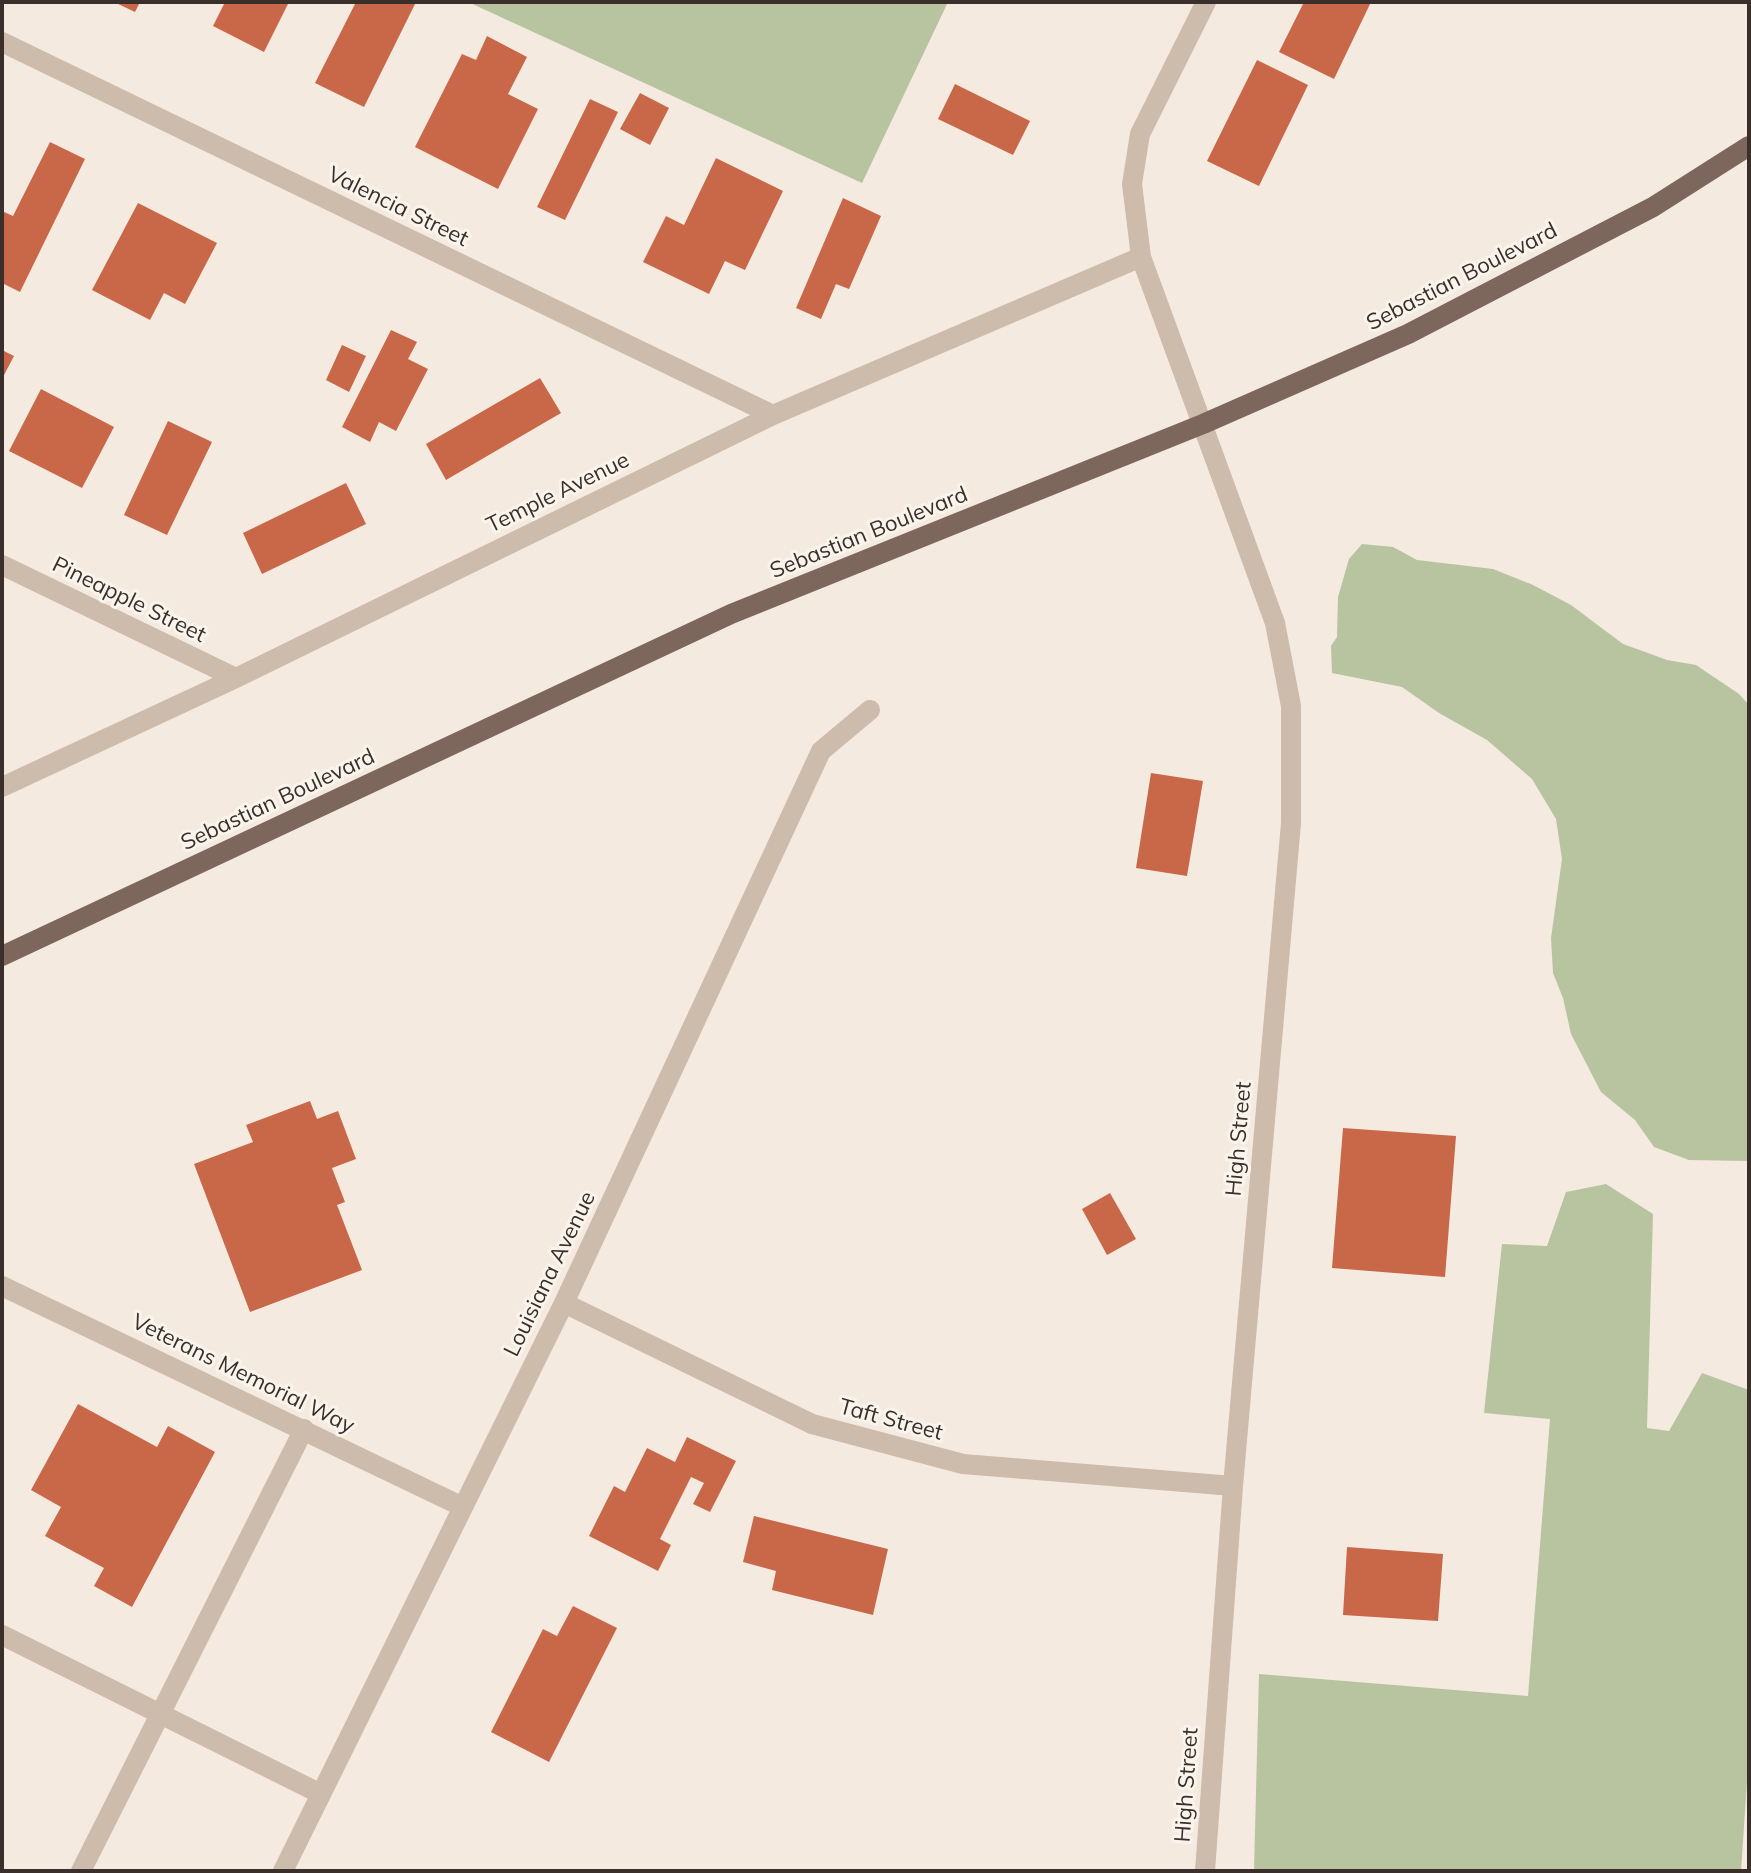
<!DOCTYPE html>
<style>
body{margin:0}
#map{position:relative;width:1751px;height:1873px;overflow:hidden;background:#f4eae0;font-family:Mulish,sans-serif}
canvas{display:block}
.frame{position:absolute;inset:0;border:4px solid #3a2f2a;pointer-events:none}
</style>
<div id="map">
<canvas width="1751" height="1873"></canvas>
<div class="frame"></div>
</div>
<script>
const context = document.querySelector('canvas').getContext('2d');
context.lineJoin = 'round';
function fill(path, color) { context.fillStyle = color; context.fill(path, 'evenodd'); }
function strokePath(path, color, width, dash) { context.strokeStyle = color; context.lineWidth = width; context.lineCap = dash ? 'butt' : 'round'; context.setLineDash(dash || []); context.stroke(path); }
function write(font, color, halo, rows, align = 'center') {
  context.font = font + ' Mulish,sans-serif'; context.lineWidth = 6; context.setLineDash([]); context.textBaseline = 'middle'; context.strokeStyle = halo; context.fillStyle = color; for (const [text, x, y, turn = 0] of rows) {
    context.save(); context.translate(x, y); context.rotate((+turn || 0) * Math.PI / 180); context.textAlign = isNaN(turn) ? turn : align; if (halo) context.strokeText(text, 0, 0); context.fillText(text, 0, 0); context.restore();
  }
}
fill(new Path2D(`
 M468,2H948L862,183Z
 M1362,544L1393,547L1417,560L1493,569L1533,585L1571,605L1623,644L1667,660L1696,665L1739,694L1749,705V1161L1689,1160L1654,1147L1635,1120L1601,1092L1571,1034L1563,998L1553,973L1551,938L1562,859L1556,819L1532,779L1487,740L1439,713L1402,687L1332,673L1331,646L1337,637L1338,597L1349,559Z
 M1606,1184L1653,1214L1647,1428L1669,1431L1702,1373L1749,1390V1752L1741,1871H1254L1259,1674L1528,1696L1550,1419L1484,1413L1502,1244L1547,1246L1566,1192Z`), '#b7c49f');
fill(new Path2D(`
 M114,2H140L135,12Z
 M225,2H289L264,52L213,26Z
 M356,2H416L364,107L315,83Z
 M1304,2H1371L1334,79L1279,52Z
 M487,36L527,57L508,94L538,109L498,189L415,147L462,54L476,60Z
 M1257,60L1308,85L1259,186L1207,161Z
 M955,84L1030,121L1013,155L938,119Z
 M640,93L669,108L650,145L620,129Z
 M590,99L618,112L565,220L537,207Z
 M50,142L85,159L20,292L2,283V211L13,216Z
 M716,158L783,191L745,270L725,261L709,294L643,262L666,216L684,225Z
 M843,198L881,216L849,289L836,284L821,319L796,308Z
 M138,203L217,243L185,304L164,293L150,320L92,290Z
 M391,330L417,342L408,359L428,369L396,431L379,422L370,442L342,427Z
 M342,345L366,356L349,392L326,380Z
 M2,350L14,356L2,379Z
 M540,378L561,413L446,480L426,444Z
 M41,389L114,427L82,488L9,451Z
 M168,421L212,442L167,535L124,515Z
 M346,483L366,524L262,574L243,533Z
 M1151,773L1203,781L1187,876L1136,868Z
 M310,1101L317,1119L338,1111L356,1159L332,1168L345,1202L337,1205L362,1270L250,1312L194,1164L253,1142L246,1125Z
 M1343,1128L1456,1136L1445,1277L1332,1268Z
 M1110,1193L1136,1239L1107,1255L1082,1209Z
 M78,1404L157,1447L168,1426L215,1452L132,1607L94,1586L104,1568L45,1536L61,1507L31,1490Z
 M687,1437L736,1461L710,1512L693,1504L704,1483L691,1477L660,1539L671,1545L658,1571L589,1536L614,1486L625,1492L647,1448L675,1462Z
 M754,1516L888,1549L873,1615L772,1590L776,1571L743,1562Z
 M1347,1547L1443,1554L1438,1621L1343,1615Z
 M573,1606L617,1628L549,1762L491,1732L543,1629L557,1636Z`), '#c96848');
strokePath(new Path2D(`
 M2,42L773,415
 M2,565L236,678
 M2,787L236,678L773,415L1141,257
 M2,1286L463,1507
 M564,1303L812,1424L963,1464L1233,1486
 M2,1635L321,1794
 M81,1871L304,1429
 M283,1871L564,1303L821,751L870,710
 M1205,1871L1233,1486L1291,823V706L1275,623L1141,257L1132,184L1140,134L1206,2`), '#cdbbab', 20);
strokePath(new Path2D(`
 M2,956L731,614L1203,424L1408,334L1653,207L1749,146`), '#7d665b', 20);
write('22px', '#3a2f2a', '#fbf4ed', [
 ["Valencia Street",398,207,26],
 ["Sebastian Boulevard",1462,277,-27],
 ["Temple Avenue",558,493,-26],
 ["Sebastian Boulevard",869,533,-22],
 ["Pineapple Street",129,600,26],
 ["Sebastian Boulevard",278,800,-25],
 ["High Street",1239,1139,-85],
 ["Louisiana Avenue",550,1274,-64],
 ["Veterans Memorial Way",243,1374,26],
 ["Taft Street",891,1420,15],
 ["High Street",1187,1785,-86]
]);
</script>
